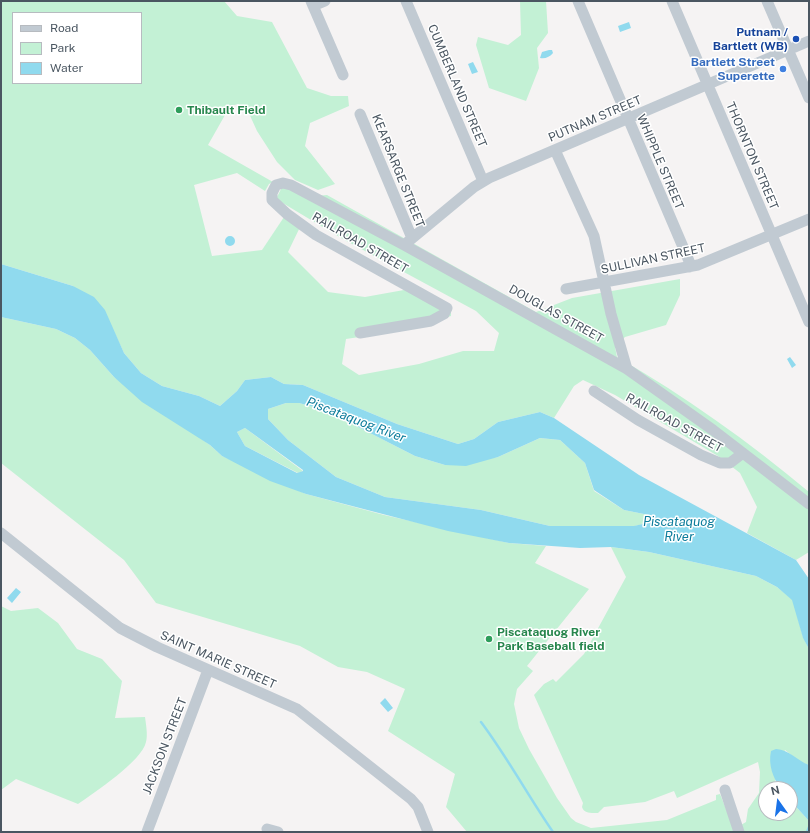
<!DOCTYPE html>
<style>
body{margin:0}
#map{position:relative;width:810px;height:833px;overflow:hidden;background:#f5f3f3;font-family:"Public Sans",sans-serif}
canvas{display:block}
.frame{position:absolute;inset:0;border:2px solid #4a5661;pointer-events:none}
.legend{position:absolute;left:12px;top:12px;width:130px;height:72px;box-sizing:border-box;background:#fff;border:1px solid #b7bbc0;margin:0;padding:5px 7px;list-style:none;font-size:12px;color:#4a5661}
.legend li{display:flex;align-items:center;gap:8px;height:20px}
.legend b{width:20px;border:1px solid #b7bbc0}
.north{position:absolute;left:758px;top:781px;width:40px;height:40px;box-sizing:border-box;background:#fff;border:1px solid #b7bbc0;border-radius:50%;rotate:346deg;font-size:11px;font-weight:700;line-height:16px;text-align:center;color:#4a5661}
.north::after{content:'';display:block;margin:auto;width:14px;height:18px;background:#1a73e8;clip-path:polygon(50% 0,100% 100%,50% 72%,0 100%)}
</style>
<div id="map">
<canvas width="810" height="833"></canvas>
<div class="frame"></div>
<ul class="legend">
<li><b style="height:5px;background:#c1cad2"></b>Road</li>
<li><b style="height:11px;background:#c3f1d5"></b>Park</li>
<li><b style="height:11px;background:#90daee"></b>Water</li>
</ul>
<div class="north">N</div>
</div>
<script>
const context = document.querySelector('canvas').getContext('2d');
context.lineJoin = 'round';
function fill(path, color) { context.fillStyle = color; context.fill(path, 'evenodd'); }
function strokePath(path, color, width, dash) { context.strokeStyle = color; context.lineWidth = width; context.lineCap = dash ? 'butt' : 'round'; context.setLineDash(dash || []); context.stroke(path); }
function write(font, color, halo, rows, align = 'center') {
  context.font = font + ' "Public Sans",sans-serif'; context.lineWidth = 3; context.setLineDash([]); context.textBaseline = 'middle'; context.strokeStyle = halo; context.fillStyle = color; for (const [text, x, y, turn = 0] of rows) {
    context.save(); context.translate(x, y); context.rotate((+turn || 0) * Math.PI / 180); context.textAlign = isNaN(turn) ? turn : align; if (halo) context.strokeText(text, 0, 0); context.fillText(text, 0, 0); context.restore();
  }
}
fill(new Path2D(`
 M1,1H224L237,16L272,22L307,88L331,96H348L349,106L310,123L305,146L335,184L318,190L295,180L277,162L257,131L247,109L238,104L220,109L219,112L225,115L208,145L273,182L269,184L265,191L237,173L194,185L212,256L262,250L286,214L302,223L288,252L328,292L365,297L415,288L451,307V316L413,329L346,339L342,364L359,375L419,364L463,351H494L499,333L476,311L341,238L276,199L282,187H288L305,197L327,195L536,312L572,298L680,279V295L666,325L625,337L615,347L617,357C685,396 749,442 809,492V552L796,560L747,533L757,507L740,473L718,456L615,395L583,380L574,386L554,418L540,412L498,422L474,439L458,444L397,424L303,385L284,384L271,377L245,380L237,391L220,406L199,396L162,386L141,373L124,353L115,334L73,286L1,264ZM13,13H141V83H13Z
 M520,1H546L548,33L537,48L539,68L526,101L489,88L476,45L478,37L508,45L521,35Z
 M1,317L56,329L75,338L90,350L114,377L210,445L222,456L306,494L384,515L509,543L546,546L535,563L589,589L527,666L533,671L517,689L514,704L519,728L529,749L557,798L571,818L576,822L591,828L667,820L716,800V795L720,794L734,829L746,822L748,809L759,793L760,772L758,762L677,798L674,791L645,802L604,807L598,813C592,813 584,814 582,807L583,803L534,695L544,684L553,679L556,682L584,654L626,577L611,547L649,552L756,576L777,587L793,600L803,637L809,649V765L800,762L785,750L775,781L781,789H766V813H790V800L809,821V832H467L446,807L455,774L388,731L405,689L367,672L338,667L300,646L156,603L124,560L1,463Z
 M286,403H299L325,410L415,456L445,465L498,457L540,438L560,440L585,463L594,491L624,510L654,516L651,522L635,526H550L481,510L385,497L336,477L288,440L268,419V409Z
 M245,428L303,471L298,473L245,446L237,432Z
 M1,606L11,611L38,608L58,623L77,649L102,659L122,681L115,718L145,717C146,725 148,735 146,742C142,761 94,793 78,804L16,779L1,790Z`), '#c3f1d5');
fill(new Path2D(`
 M629,22L631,28L620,32L618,26Z
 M549,50H552L553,53C550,57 545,59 540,58L542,52Z
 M473,62L478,72L472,74L468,64Z
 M225 241a5 5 0 1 1 10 0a5 5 0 1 1-10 0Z
 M1,264L73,286L94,297L105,310L124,353L141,373L162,386L199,396L220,406L237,391L245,380L271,377L284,384L303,385L397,424L458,444L474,439L498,422L540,412L554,418L639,475L796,560L809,579V649L803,638L792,600L777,587L756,576L649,552L611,547L580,548L509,543L448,531L306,494L270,481L222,456L210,445L142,402L114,377L90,350L75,338L56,329L1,317ZM286,403H299L325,410L415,456L445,465L466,466L498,457L540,438L560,440L585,463L594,490L624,510L654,516L651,522L634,526H550L481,510L385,497L336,477L288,440L268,419V409ZM245,428L303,470V471L297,473L245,446L237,432Z
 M790,357L796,365L792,368L787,359Z
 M16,588L21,592L12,603L7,598Z
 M385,698L393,708L388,712L380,703Z
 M776,749C790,750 796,760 809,765V821L790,800V789H781C773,778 768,765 771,751Z`), '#90daee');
strokePath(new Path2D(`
 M481,722C508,758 528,796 553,832
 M807,832L809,827`), '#90daee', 2.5);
strokePath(new Path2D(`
 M311,1L343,75
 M406,1L483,181
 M578,1L689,261V267
 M672,1L809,322
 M767,1L809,98
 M313,6L325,1
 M360,114L412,238
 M555,150L594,236L611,314L627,369
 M404,245L474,187L489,178L809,41
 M566,289L698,265L809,219
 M360,333L431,321L444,314L447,308L316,235L287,214L272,200V193L276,185L283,183L291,185L404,245L627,369L713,430L809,504
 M594,391L638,420L701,455L720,463H730L743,453
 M1,533L120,628L157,647L297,709L411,799L418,807L428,832
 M725,790L739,832
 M267,829L278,832
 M147,832L208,670`), '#c1cad2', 11);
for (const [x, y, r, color] of [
 [796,39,4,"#1a4fb4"],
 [783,69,4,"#3f7fe0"],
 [179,110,4,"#2e9e5b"],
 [489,639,4,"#2e9e5b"]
]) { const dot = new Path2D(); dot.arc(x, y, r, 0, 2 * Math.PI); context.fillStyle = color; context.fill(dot); strokePath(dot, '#fff', 1.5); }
write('bold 12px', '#164399', '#fff', [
 ["Putnam /",788,32],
 ["Bartlett (WB)",788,46]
], 'right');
write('bold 12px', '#366cbe', '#fff', [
 ["Bartlett Street",775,62],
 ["Superette",775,76]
], 'right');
write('12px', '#4a5661', '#fff', [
 ["CUMBERLAND STREET",457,86,67],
 ["PUTNAM STREET",595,119,-23],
 ["THORNTON STREET",752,156,67],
 ["WHIPPLE STREET",660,162,67],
 ["KEARSARGE STREET",398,171,68],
 ["RAILROAD STREET",360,243,30],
 ["SULLIVAN STREET",653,259,-12],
 ["DOUGLAS STREET",556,314,29],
 ["RAILROAD STREET",674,423,29],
 ["SAINT MARIE STREET",218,660,24],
 ["JACKSON STREET",165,746,-69]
]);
write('bold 12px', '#27864d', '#fff', [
 ["Thibault Field",187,110],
 ["Piscataquog River",497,632],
 ["Park Baseball field",497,646]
], 'left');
write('italic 13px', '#0c7c9b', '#fff', [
 ["Piscataquog River",356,420,21],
 ["Piscataquog",679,522],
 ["River",679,537]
]);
</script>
